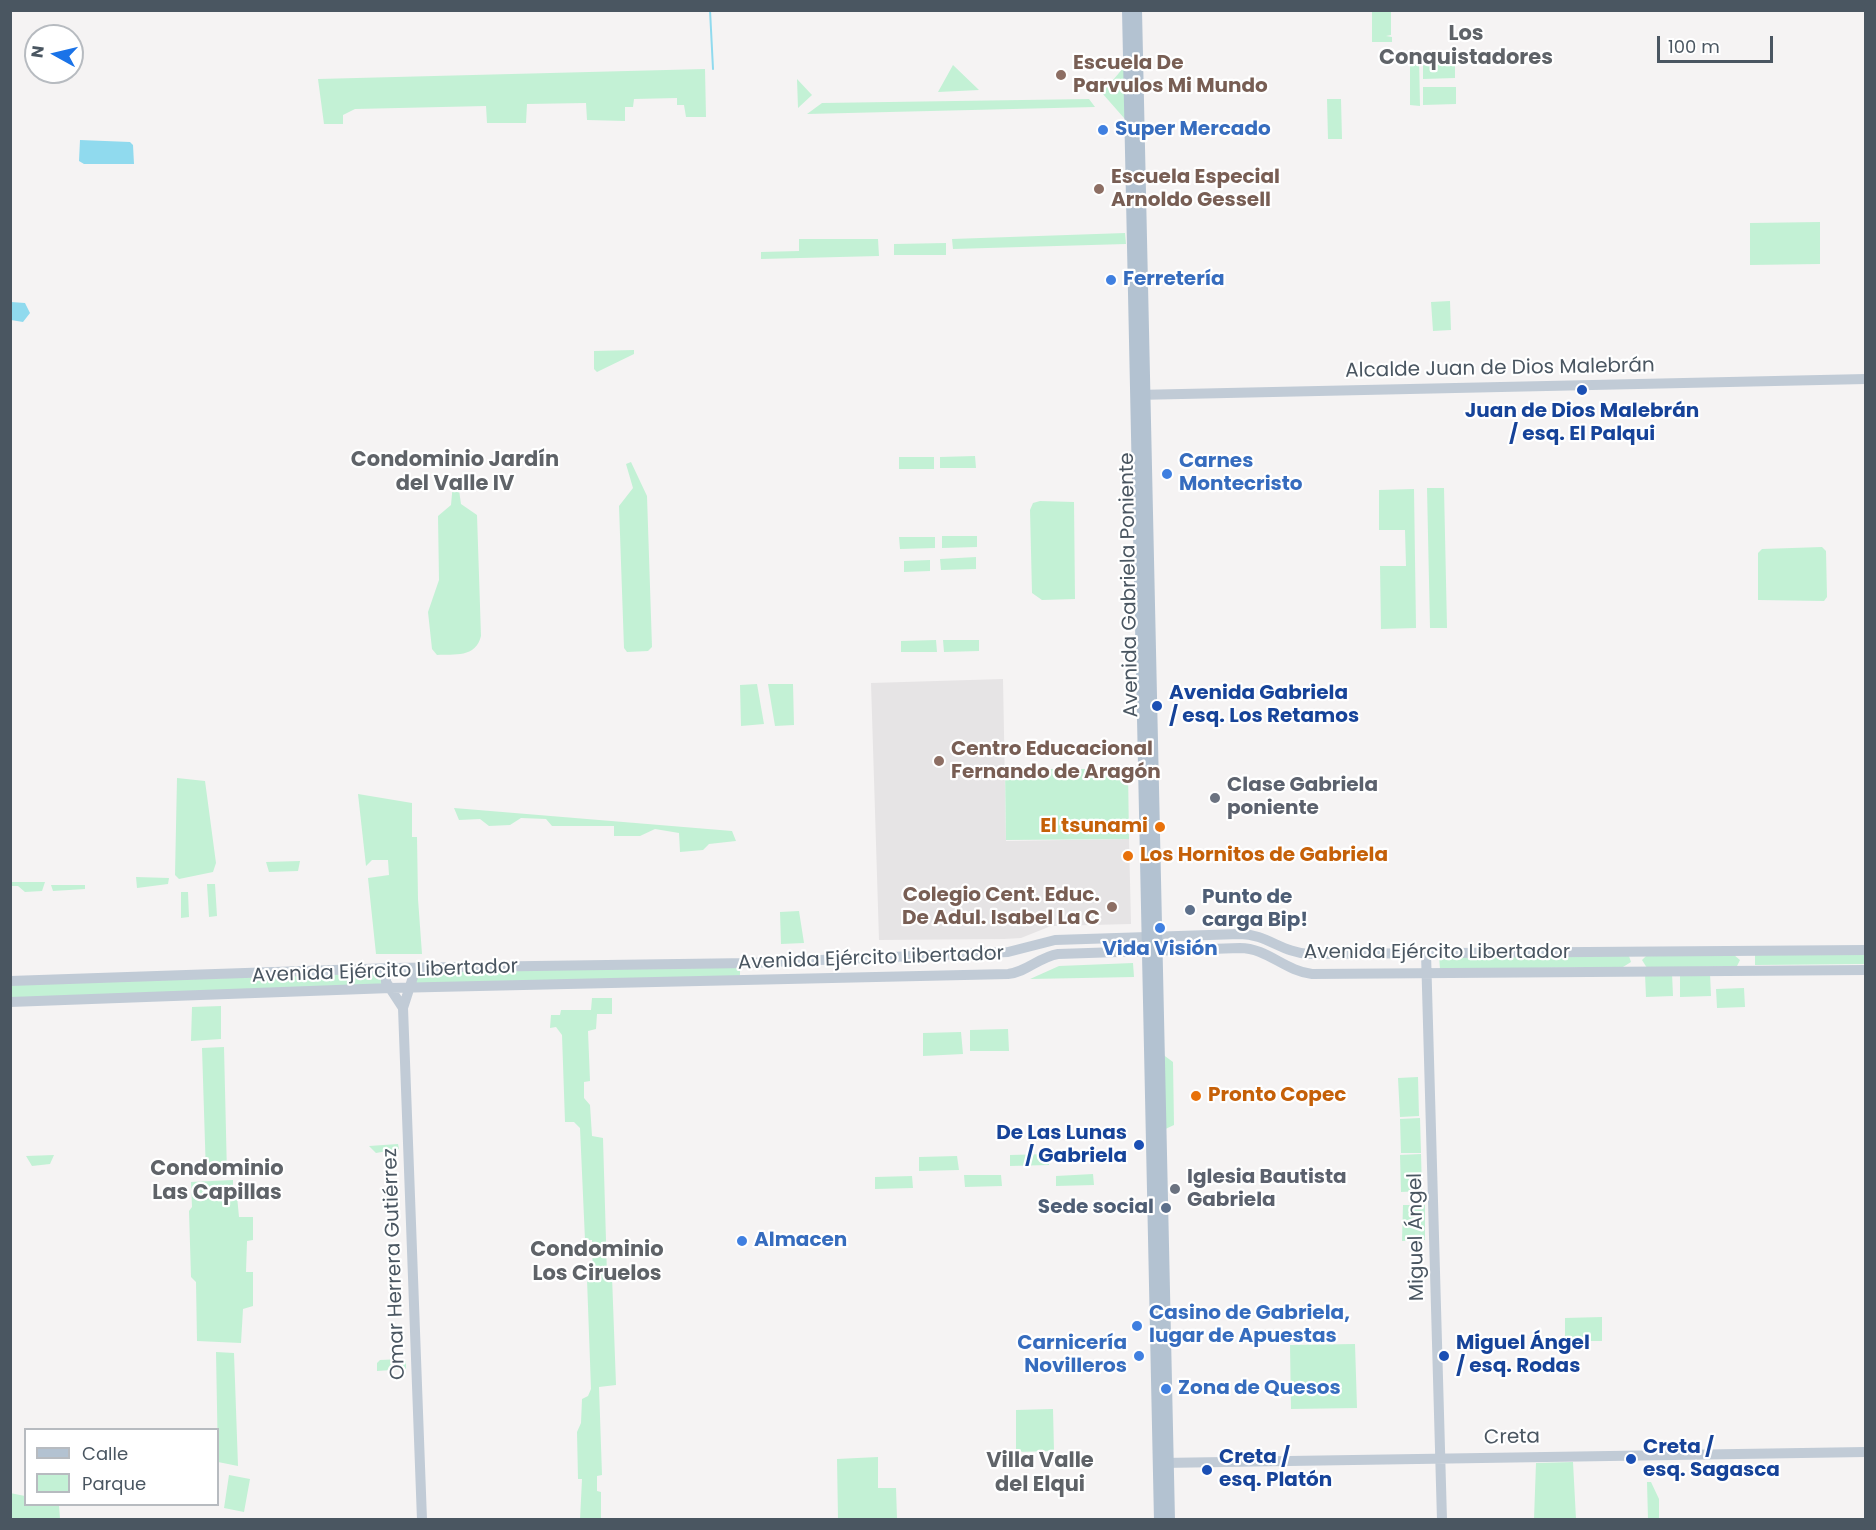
<!DOCTYPE html>
<meta charset="utf-8">
<style>
body{margin:0}
#map{position:relative;width:1876px;height:1530px;overflow:hidden;background:#f5f3f3;font-family:Poppins,sans-serif}
canvas{display:block}
.frame{position:absolute;inset:0;border:12px solid #4a5661;pointer-events:none}
.legend{position:absolute;left:24px;top:1428px;width:195px;height:78px;box-sizing:border-box;background:#fff;border:2px solid #b7bbc0;margin:0;padding:8px 10px;list-style:none;font-size:18px;color:#4a5661}
.legend li{display:flex;align-items:center;gap:12px;height:30px}
.legend b{width:30px;border:2px solid #b7bbc0}
.north{position:absolute;left:24px;top:24px;width:60px;height:60px;box-sizing:border-box;background:#fff;border:2px solid #b7bbc0;border-radius:50%;rotate:278deg;font-size:16px;font-weight:700;line-height:24px;text-align:center;color:#4a5661}
.north::after{content:'';display:block;margin:auto;width:21px;height:27px;background:#1a73e8;clip-path:polygon(50% 0,100% 100%,50% 72%,0 100%)}
.scale{position:absolute;left:1657px;top:36px;width:116px;height:27px;box-sizing:border-box;border:3px solid #4a5661;border-top:0;padding-left:8px;font-size:18px;line-height:21px;white-space:nowrap;color:#4a5661;-webkit-text-stroke:4px #fff;paint-order:stroke}
</style>
<div id="map">
<canvas width="1876" height="1530"></canvas>
<div class="frame"></div>
<ul class="legend">
<li><b style="height:8px;background:#b3c2d1"></b>Calle</li>
<li><b style="height:16px;background:#c3f1d5"></b>Parque</li>
</ul>
<div class="north">N</div>
<div class="scale">100 m</div>
</div>
<script>
const context = document.querySelector('canvas').getContext('2d');
context.lineJoin = 'round';
function fill(path, color) { context.fillStyle = color; context.fill(path, 'evenodd'); }
function strokePath(path, color, width, dash) { context.strokeStyle = color; context.lineWidth = width; context.lineCap = dash ? 'butt' : 'round'; context.setLineDash(dash || []); context.stroke(path); }
function write(font, color, halo, rows, align = 'center') {
  context.font = font + ' Poppins,sans-serif'; context.lineWidth = 4.5; context.setLineDash([]); context.textBaseline = 'middle'; context.strokeStyle = halo; context.fillStyle = color; for (const [text, x, y, turn = 0] of rows) {
    context.save(); context.translate(x, y); context.rotate((+turn || 0) * Math.PI / 180); context.textAlign = isNaN(turn) ? turn : align; if (halo) context.strokeText(text, 0, 0); context.fillText(text, 0, 0); context.restore();
  }
}
fill(new Path2D(`
 M1003,679L1006,841L1129,839L1131,924L1051,926L1021,938L1004,939L879,940L871,683Z`), '#e6e4e5');
fill(new Path2D(`
 M1372,11H1391V35L1386,36L1392,37V42H1372Z
 M1410,55H1419L1420,106L1410,105Z
 M1455,60V78L1423,79V61Z
 M953,65L979,90L938,92Z
 M1124,67L1125,118H1124L1102,93Z
 M705,69L706,117H686L684,105H677V98L634,99L633,107H625V121L587,120L586,103L527,104L526,123H487L486,106L355,109L343,115V124H324L318,79Z
 M797,79L812,95L798,108Z
 M1423,87H1456V104L1423,105Z
 M1089,99L1095,107L807,114L822,103Z
 M1327,99H1341L1342,139H1328Z
 M1820,222V264L1750,265V223Z
 M1125,233L1126,244L953,249L952,239Z
 M799,239H878L879,256L761,259V252L799,251Z
 M946,243V255H894V244Z
 M1450,301L1451,330L1433,331L1431,302Z
 M634,350V354L597,372L594,369V351Z
 M975,456L976,468H940V457Z
 M899,457H934V469H899Z
 M631,462L647,496L652,647L648,651L627,652L624,648L619,506L633,488L626,464Z
 M453,483H458L461,504L477,515L481,636C476,658 454,654 437,655L432,649L428,612L439,580L438,516L451,505Z
 M1427,488H1444L1447,628H1430Z
 M1414,489L1416,628L1381,629L1380,566H1406L1405,530H1379V490Z
 M1040,501L1074,502L1075,599L1042,600L1032,593L1030,510L1033,503Z
 M942,536H977V547L942,548Z
 M899,537H935V548L900,549Z
 M1822,547L1826,551L1827,597L1824,601L1758,600V553L1762,549Z
 M976,557V569L941,570L940,559Z
 M930,560V571L904,572V561Z
 M936,640L937,652H901V641Z
 M943,640H979V651L944,652Z
 M757,684L764,724L741,726L740,685Z
 M768,684H793L794,725L775,726Z
 M1005,769H1128L1129,839L1006,840Z
 M177,778L205,781L216,863L213,872L179,879L175,875Z
 M358,794L412,803V837H417L418,899L422,954H376L368,878L389,875L388,860H372L366,866Z
 M454,808L732,831L736,841L709,844L703,850L680,852L679,833L655,829L640,836H614V826H552L546,819L521,818L510,825L489,826L480,819L459,820Z
 M300,861L298,871L269,872L266,862Z
 M136,877L169,878L168,884L137,888Z
 M11,882H45L42,891L25,892L18,886H11Z
 M207,884H215L217,916L209,917Z
 M51,885H85V889L53,891Z
 M181,892H188L189,917L181,918Z
 M799,911L804,943L781,944L780,912Z
 M1865,953V964L1755,965V954Z
 M1647,955H1734L1740,960L1737,966L1647,968L1642,960Z
 M1439,956H1629L1631,962L1623,967L1440,969Z
 M1133,963L1134,977L1030,979L1059,966Z
 M740,967V975L737,978L415,984L414,971Z
 M383,973L385,984L11,999L10,985Z
 M1672,973L1673,996L1646,997L1645,974Z
 M1710,973L1711,996L1680,997V974Z
 M1744,988L1745,1007L1717,1008L1716,989Z
 M592,998H612V1014H597L596,1029L588,1031L590,1081L584,1082V1098L590,1105L592,1136L603,1138L607,1275L612,1276L616,1385L599,1387L602,1475L597,1476V1491L601,1492V1519L580,1520L582,1479H578L577,1432L581,1423L582,1399L588,1396L591,1389L587,1279H593L592,1240H585L580,1128L574,1122H565L562,1035L556,1027L550,1028L551,1015H560L561,1010H591Z
 M221,1006V1039L191,1041L192,1007Z
 M1008,1029L1009,1051H970V1030Z
 M961,1032L963,1054L923,1056V1033Z
 M224,1047L227,1175H206L202,1048Z
 M1158,1051L1173,1062L1174,1125L1159,1132Z
 M1418,1077L1419,1116L1400,1117L1398,1078Z
 M1420,1118L1421,1153H1401L1400,1119Z
 M398,1144L399,1149L376,1153L369,1146Z
 M1049,1154V1165L1010,1166V1155Z
 M1421,1154L1422,1191L1401,1192L1400,1155Z
 M54,1155L50,1164L32,1166L26,1156Z
 M957,1156L959,1170L919,1171V1157Z
 M1093,1174L1094,1185L1056,1186V1176Z
 M964,1175H1001L1002,1186L965,1187Z
 M912,1176L913,1188L875,1189V1177Z
 M233,1180V1195L237,1196L239,1217H253V1240L247,1241L246,1272H253V1306L243,1309L241,1343L197,1341L196,1282L191,1277L189,1211L192,1207L191,1182Z
 M1403,1205H1425V1240L1402,1241Z
 M1602,1317V1341H1565V1318Z
 M1355,1344L1357,1408L1291,1409L1290,1345Z
 M216,1352L234,1353L238,1466L218,1462Z
 M402,1359L406,1361V1369L377,1371V1363L380,1360Z
 M1053,1409L1054,1451L1016,1452V1410Z
 M878,1457V1488H896L897,1519H838L837,1459Z
 M1573,1462L1576,1519H1534L1536,1463Z
 M229,1475L250,1479L244,1512L224,1508Z
 M1647,1482H1651L1659,1499V1519H1648Z
 M10,1493L25,1496L26,1504L59,1505L60,1519H11Z`), '#c3f1d5');
fill(new Path2D(`
 M80,140L130,142L133,145L134,164H84L79,161Z
 M11,302L25,303L30,313L23,322L11,320Z`), '#90daee');
strokePath(new Path2D(`
 M710,10L713,69`), '#90daee', 2);
strokePath(new Path2D(`
 M1136,395L1866,379
 M1426,953L1442,1520
 M392,968L386,974V982L403,1008
 M406,968L413,977L403,1008L422,1520
 M10,981L392,968L750,963L1008,952L1055,940L1240,934C1266,934 1283,953 1309,954L1866,950
 M10,1002L391,988L1008,974C1027,972 1039,957 1058,954L1240,948C1267,948 1285,971 1312,974L1866,970
 M1161,1463L1866,1452`), '#c1cbd6', 10);
strokePath(new Path2D(`
 M1128,10L1160,1520
 M1136,10L1169,1520`), '#b3c2d1', 12);
for (const [x, y, r, color] of [
 [1061,75,6,"#8d6e63"],
 [1103,130,6,"#3f7fe0"],
 [1099,189,6,"#8d6e63"],
 [1111,280,6,"#3f7fe0"],
 [1582,390,6,"#1a4fb4"],
 [1167,474,6,"#3f7fe0"],
 [1157,706,6,"#1a4fb4"],
 [939,761,6,"#8d6e63"],
 [1215,798,6,"#6b7280"],
 [1160,827,6,"#e8710a"],
 [1128,856,6,"#e8710a"],
 [1112,907,6,"#8d6e63"],
 [1190,910,6,"#5c6f8a"],
 [1160,928,6,"#3f7fe0"],
 [1196,1096,6,"#e8710a"],
 [1139,1145,6,"#1a4fb4"],
 [1175,1189,6,"#6b7280"],
 [1166,1208,6,"#5c6f8a"],
 [742,1241,6,"#3f7fe0"],
 [1137,1326,6,"#3f7fe0"],
 [1139,1356,6,"#3f7fe0"],
 [1444,1356,6,"#1a4fb4"],
 [1166,1389,6,"#3f7fe0"],
 [1631,1459,6,"#1a4fb4"],
 [1207,1470,6,"#1a4fb4"]
]) { const dot = new Path2D(); dot.arc(x, y, r, 0, 2 * Math.PI); context.fillStyle = color; context.fill(dot); strokePath(dot, '#fff', 2); }
write('bold 20px', '#785e54', '#fff', [
 ["Escuela De",1073,64],
 ["Parvulos Mi Mundo",1073,87],
 ["Escuela Especial",1111,178],
 ["Arnoldo Gessell",1111,201],
 ["Centro Educacional",951,750],
 ["Fernando de Aragón",951,773],
 ["Colegio Cent. Educ.",1100,896,"right"],
 ["De Adul. Isabel La C",1100,919,"right"]
], 'left');
write('bold 20px', '#366cbe', '#fff', [
 ["Super Mercado",1115,130],
 ["Ferretería",1123,280],
 ["Carnes",1179,462],
 ["Montecristo",1179,485],
 ["Vida Visión",1160,950,"center"],
 ["Almacen",754,1241],
 ["Casino de Gabriela,",1149,1314],
 ["lugar de Apuestas",1149,1337],
 ["Carnicería",1127,1344,"right"],
 ["Novilleros",1127,1367,"right"],
 ["Zona de Quesos",1178,1389]
], 'left');
write('20px', '#4a5661', '#fff', [
 ["Alcalde Juan de Dios Malebrán",1500,369,-1],
 ["Avenida Gabriela Poniente",1130,585,-91],
 ["Avenida Ejército Libertador",1437,953],
 ["Avenida Ejército Libertador",871,959,-2],
 ["Avenida Ejército Libertador",385,972,-2],
 ["Miguel Ángel",1417,1237,-91],
 ["Omar Herrera Gutiérrez",395,1264,-92],
 ["Creta",1512,1438,-1]
]);
write('bold 20px', '#164399', '#fff', [
 ["Juan de Dios Malebrán",1582,412,"center"],
 ["/ esq. El Palqui",1582,435,"center"],
 ["Avenida Gabriela",1169,694],
 ["/ esq. Los Retamos",1169,717],
 ["De Las Lunas",1127,1134,"right"],
 ["/ Gabriela",1127,1157,"right"],
 ["Miguel Ángel",1456,1344],
 ["/ esq. Rodas",1456,1367],
 ["Creta /",1643,1448],
 ["esq. Sagasca",1643,1471],
 ["Creta /",1219,1458],
 ["esq. Platón",1219,1481]
], 'left');
write('bold 20px', '#5b616d', '#fff', [
 ["Clase Gabriela",1227,786],
 ["poniente",1227,809],
 ["Iglesia Bautista",1187,1178],
 ["Gabriela",1187,1201]
], 'left');
write('bold 20px', '#c56008', '#fff', [
 ["El tsunami",1148,827,"right"],
 ["Los Hornitos de Gabriela",1140,856],
 ["Pronto Copec",1208,1096]
], 'left');
write('bold 20px', '#4e5e75', '#fff', [
 ["Punto de",1202,898],
 ["carga Bip!",1202,921],
 ["Sede social",1154,1208,"right"]
], 'left');
write('bold 21px', '#5f6368', '#fff', [
 ["Los",1466,35],
 ["Conquistadores",1466,59],
 ["Condominio Jardín",455,461],
 ["del Valle IV",455,485],
 ["Condominio",217,1170],
 ["Las Capillas",217,1194],
 ["Condominio",597,1251],
 ["Los Ciruelos",597,1275],
 ["Villa Valle",1040,1462],
 ["del Elqui",1040,1486]
]);
</script>
